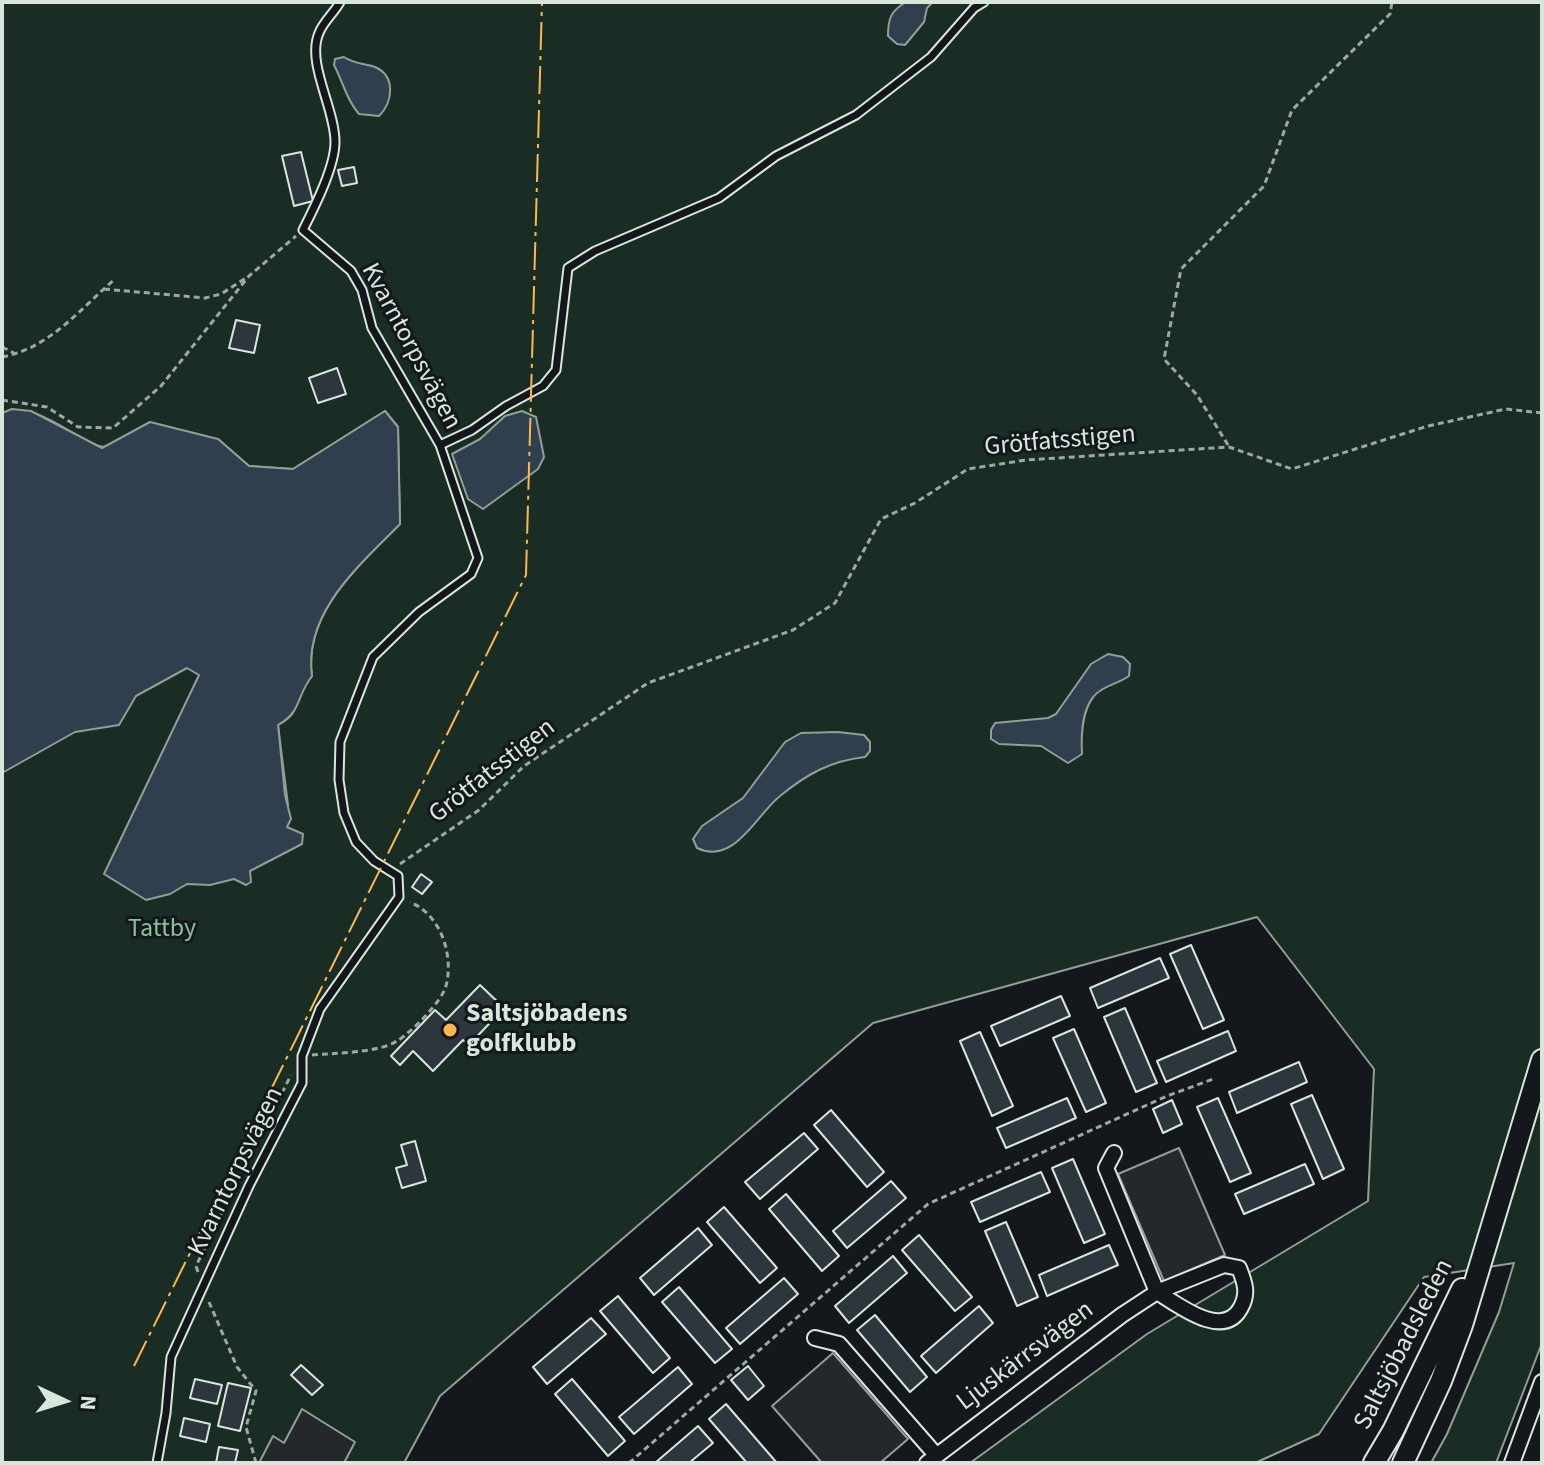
<!DOCTYPE html>
<meta charset="utf-8">
<style>
body{margin:0}
#map{position:relative;width:1544px;height:1465px;overflow:hidden;background:#14181c;font-family:"Source Sans 3",sans-serif}
canvas{display:block}
.frame{position:absolute;inset:0;border:4px solid #d8e6dc;pointer-events:none}
.north{position:absolute;left:24px;top:1361px;width:80px;height:80px;-webkit-text-stroke:6px #14181c;paint-order:stroke;rotate:94deg;font-size:22px;font-weight:700;line-height:32px;text-align:center;color:#d8e6dc}
.north::after{content:'';display:block;margin:auto;width:28px;height:36px;background:#d8e6dc;clip-path:polygon(50% 0,100% 100%,50% 72%,0 100%)}
</style>
<div id="map">
<canvas width="1544" height="1465"></canvas>
<div class="frame"></div>
<div class="north">N</div>
</div>
<script>
const context = document.querySelector('canvas').getContext('2d');
context.lineJoin = 'round';
function fill(path, color) { context.fillStyle = color; context.fill(path, 'evenodd'); }
function strokePath(path, color, width, dash) { context.strokeStyle = color; context.lineWidth = width; context.lineCap = dash ? 'butt' : 'round'; context.setLineDash(dash || []); context.stroke(path); }
function write(font, color, halo, rows, align = 'center') {
  context.font = font + ' "Source Sans 3",sans-serif'; context.lineWidth = 6; context.setLineDash([]); context.textBaseline = 'middle'; context.strokeStyle = halo; context.fillStyle = color; for (const [text, x, y, turn = 0] of rows) {
    context.save(); context.translate(x, y); context.rotate((+turn || 0) * Math.PI / 180); context.textAlign = isNaN(turn) ? turn : align; if (halo) context.strokeText(text, 0, 0); context.fillText(text, 0, 0); context.restore();
  }
}
const green = new Path2D(`
 M2,2H1542V1343L1496,1463H1431L1447,1434L1499,1312L1514,1263L1424,1277L1319,1434L1255,1463H970L1147,1334L1368,1201L1374,1069L1257,917L873,1023L440,1396L404,1463H2V514L211,564L288,805L278,725C295,716 295,710 300,693C302,687 308,681 312,676C303,612 361,564 400,524L398,427L385,411L293,469L249,466L218,439C197,440 113,451 99,446C68,435 37,401 2,413Z`);
fill(green, '#1a2d24');
strokePath(green, '#939e99', 2);
const parking = new Path2D(`
 M1179,1148L1225,1255L1164,1281L1118,1174Z
 M833,1353L908,1439L880,1463H822L772,1406Z
 M302,1409L355,1442L344,1463H259L273,1436L284,1443Z`);
fill(parking, '#24282b');
strokePath(parking, '#939e99', 2);
const water = new Path2D(`
 M906,2H933L927,8L924,22L905,45L897,44L888,36C888,18 891,11 906,2Z
 M344,57C354,64 364,63 375,67C396,76 393,102 379,116L359,114C347,101 343,82 334,65L335,59Z
 M12,409L31,411L102,448L150,422L218,439L249,466L293,469L385,411L398,427L400,524C361,564 303,612 312,676C296,697 302,711 278,725L285,795L291,819L287,827L303,834L302,844L250,871L251,882L246,885L234,879L210,885L187,884L170,894L146,900L104,874L199,675L187,668L136,696L119,725L75,732L2,773V413Z
 M522,411L536,417L544,457L538,469L483,509L468,499L452,454L480,439L505,416Z
 M1108,654L1123,657L1130,664L1129,676C1118,684 1102,686 1094,696C1082,710 1081,737 1082,754L1068,763L1041,746L999,744L991,739V730L995,723L1048,718L1056,714L1091,664Z
 M838,732L864,735L870,742V751L865,757C830,761 807,774 780,796C756,815 734,866 697,848L693,839L702,826L743,798L785,742L801,733Z`);
fill(water, '#2f3f4d');
strokePath(water, '#939e99', 2);
const building = new Path2D(`
 M301,152L313,201L294,206L282,156Z
 M354,167L357,183L342,186L338,170Z
 M236,320L260,325L254,353L229,348Z
 M337,368L346,394L318,403L309,378Z
 M421,874L432,882L422,894L412,887Z
 M1191,945L1224,1020L1203,1029L1170,954Z
 M1160,958L1169,978L1098,1008L1090,988Z
 M480,985L504,1008L469,1045L463,1040L433,1071L413,1051L400,1065L391,1056L435,1010L446,1020Z
 M1061,996L1070,1016L1000,1046L991,1026Z
 M1125,1008L1157,1083L1136,1092L1104,1017Z
 M1074,1029L1106,1103L1086,1112L1053,1038Z
 M1228,1031L1236,1051L1166,1082L1157,1061Z
 M980,1032L1013,1106L992,1116L960,1041Z
 M1299,1062L1307,1082L1237,1113L1229,1092Z
 M1312,1095L1344,1169L1323,1179L1291,1104Z
 M1067,1098L1076,1118L1006,1148L997,1128Z
 M1218,1098L1251,1173L1230,1182L1197,1107Z
 M1172,1100L1182,1124L1163,1133L1153,1109Z
 M831,1110L884,1172L867,1187L814,1125Z
 M804,1133L818,1149L760,1199L745,1182Z
 M415,1141L426,1181L402,1188L396,1168L407,1165L401,1145Z
 M1073,1159L1105,1234L1084,1243L1052,1168Z
 M1305,1164L1314,1184L1244,1214L1235,1194Z
 M1041,1172L1050,1192L980,1222L971,1202Z
 M891,1181L906,1198L847,1248L833,1231Z
 M786,1194L839,1256L822,1271L769,1209Z
 M724,1207L777,1268L760,1283L707,1222Z
 M1006,1222L1038,1297L1017,1306L985,1231Z
 M698,1228L712,1245L654,1295L640,1278Z
 M919,1235L972,1297L955,1311L902,1250Z
 M1109,1245L1118,1265L1047,1296L1039,1275Z
 M893,1256L907,1273L849,1323L835,1306Z
 M784,1278L798,1294L740,1344L726,1328Z
 M679,1287L732,1349L715,1363L662,1302Z
 M618,1296L670,1358L653,1373L600,1311Z
 M979,1306L993,1323L936,1373L921,1356Z
 M875,1315L927,1377L910,1392L857,1330Z
 M591,1318L606,1334L547,1384L533,1367Z
 M301,1365L323,1385L312,1395L291,1375Z
 M748,1366L764,1386L748,1400L731,1380Z
 M678,1367L692,1384L634,1434L619,1417Z
 M195,1379L222,1385L217,1404L190,1398Z
 M572,1379L625,1441L608,1456L555,1394Z
 M228,1383L251,1388L240,1431L218,1426Z
 M726,1404L777,1463H747L709,1419Z
 M184,1418L210,1424L206,1442L180,1436Z
 M698,1426L713,1443L689,1463H655Z
 M219,1447L238,1450L235,1463H216Z`);
fill(building, '#2c363c');
strokePath(building, '#d8e6dc', 2);
const lane = new Path2D(`
 M440,445L472,430L506,406L543,386L556,370L568,268L595,251L719,198L776,156L856,115L931,57L974,8L984,2
 M157,1463L166,1413L171,1357L249,1186L302,1083V1056L320,1009L399,897L398,876L374,861L356,842L344,813L339,780L340,742L373,657L419,612L471,574L478,558L440,445L372,328L362,290L351,271L303,230C314,208 335,167 335,142C335,108 306,63 319,33C323,22 334,13 340,2`);
const street = new Path2D(`
 M1114,1153L1106,1168L1157,1292
 M815,1338L839,1344L936,1455
 M927,1463L1122,1315L1157,1292L1224,1265L1239,1268C1245,1283 1249,1294 1240,1309C1222,1340 1177,1304 1157,1292
 M1512,1463L1542,1382`);
const secondary = new Path2D(`
 M1374,1463L1393,1431L1462,1289
 M1403,1463L1441,1381L1462,1325L1542,1060`);
strokePath(lane, '#d8e6dc', 11);
strokePath(street, '#d8e6dc', 18);
strokePath(secondary, '#d8e6dc', 24);
strokePath(new Path2D(`
 M104,289L205,298L221,294L246,278
 M2,347L16,354
 M2,357C50,348 80,309 115,279
 M2,400L47,407L78,427L113,428L161,386L249,276L296,236
 M1228,445L1197,395L1164,359L1181,269L1264,186L1292,110L1390,14L1392,2
 M400,864L479,810L524,766L648,683L793,630L835,603L881,519L915,503L968,469L1026,460L1229,447L1292,469L1428,426L1506,409L1542,413
 M312,1055C336,1053 378,1053 397,1041C412,1032 442,1001 446,986C454,955 441,915 410,902
 M273,1111L291,1075
 M198,1272L196,1266L239,1178
 M209,1302L237,1367L256,1391L246,1427L256,1463
 M629,1463L928,1204L1167,1096L1216,1078`), '#9da8a2', 3, [6, 4]);
strokePath(lane, '#14181c', 7);
strokePath(street, '#14181c', 14);
strokePath(secondary, '#14181c', 20);
strokePath(new Path2D(`
 M134,1366L526,575L542,2`), '#ffb74d', 2, [28, 6, 4, 6]);
for (const [x, y, r, color] of [
 [450,1030,8,"#ffb74d"]
]) { const dot = new Path2D(); dot.arc(x, y, r, 0, 2 * Math.PI); context.fillStyle = color; context.fill(dot); strokePath(dot, '#14181c', 3); }
write('26px', '#d8e6dc', '#14181c', [
 ["Kvarntorpsvägen",410,347,62],
 ["Grötfatsstigen",1060,442,-5],
 ["Grötfatsstigen",493,772,-38],
 ["Kvarntorpsvägen",237,1172,-64],
 ["Saltsjöbadsleden",1405,1345,-63],
 ["Ljuskärrsvägen",1026,1357,-37]
]);
write('26px', '#8ac095', '#14181c', [
 ["Tattby",162,930]
]);
write('bold 26px', '#d8e6dc', '#14181c', [
 ["Saltsjöbadens",466,1015],
 ["golfklubb",466,1045]
], 'left');
</script>
